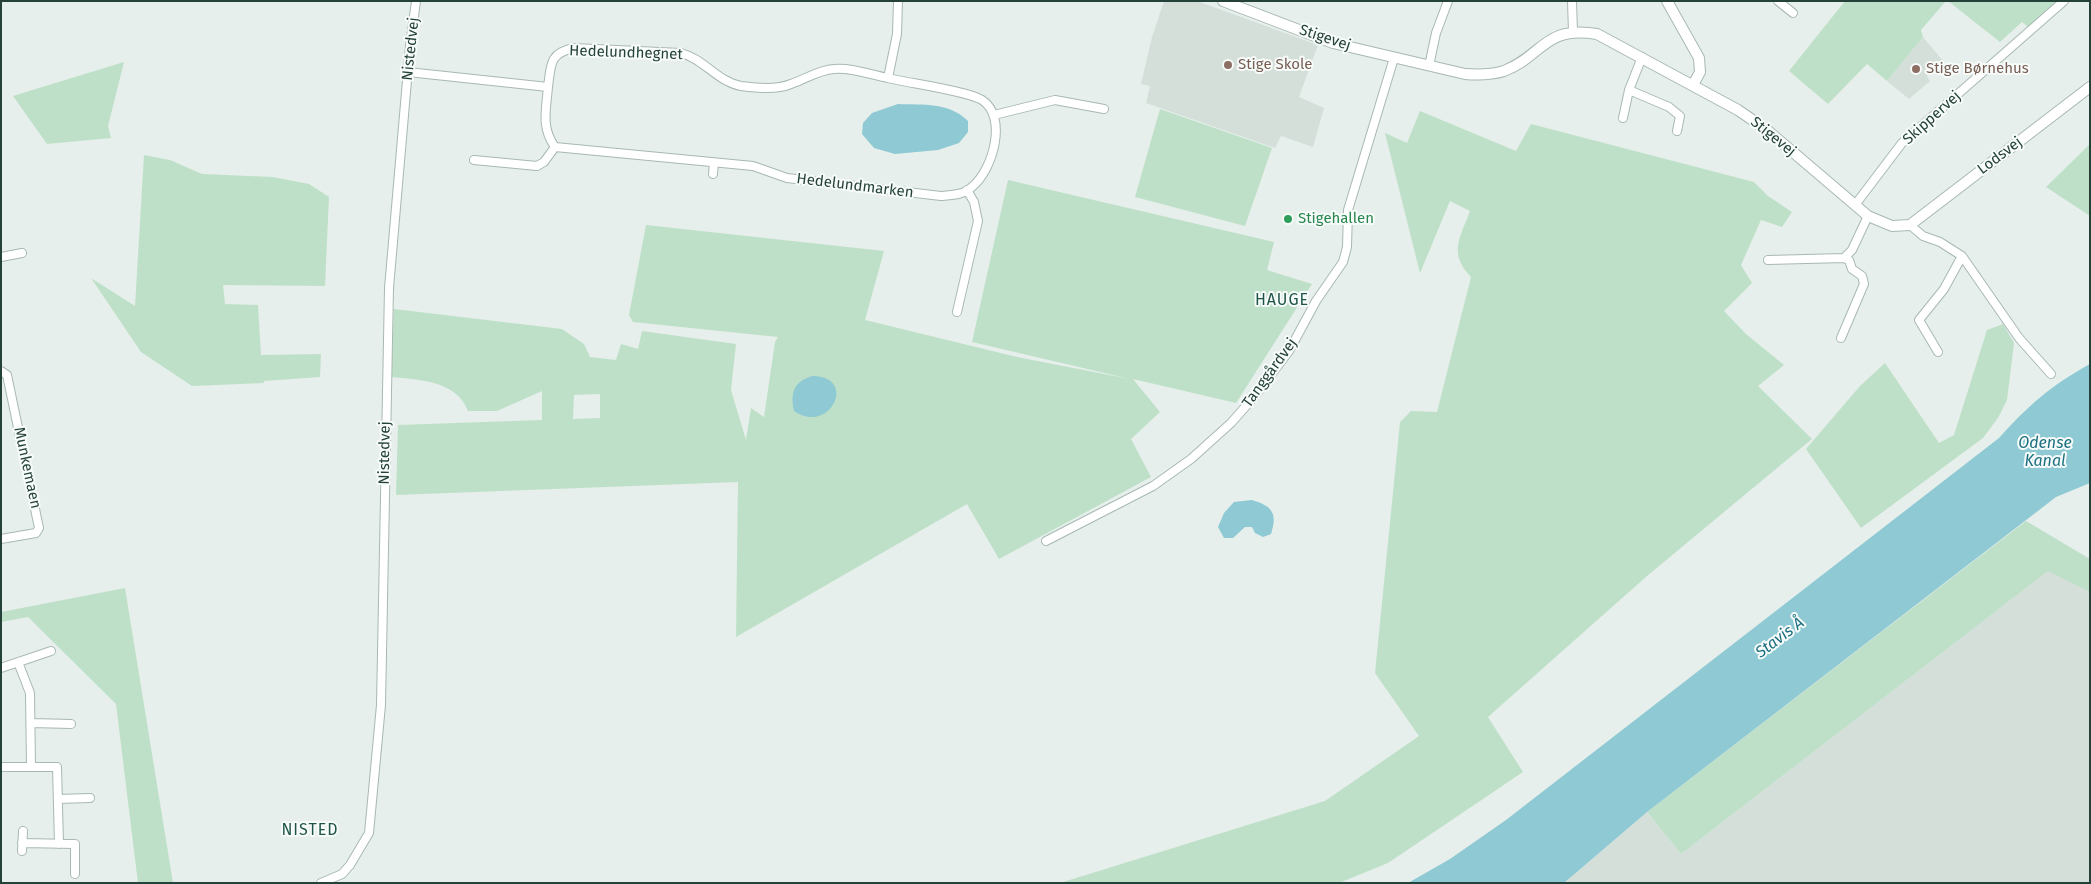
<!DOCTYPE html>
<meta charset="utf-8">
<style>
body{margin:0}
#map{position:relative;width:2091px;height:884px;overflow:hidden;background:#e6efeb;font-family:"Fira Sans",sans-serif}
canvas{display:block}
.frame{position:absolute;inset:0;border:2px solid #24423a;pointer-events:none}
</style>
<div id="map">
<canvas width="2091" height="884"></canvas>
<div class="frame"></div>
</div>
<script>
const context = document.querySelector('canvas').getContext('2d');
context.lineJoin = 'round';
function fill(path, color) { context.fillStyle = color; context.fill(path, 'evenodd'); }
function strokePath(path, color, width, dash) { context.strokeStyle = color; context.lineWidth = width; context.lineCap = dash ? 'butt' : 'round'; context.setLineDash(dash || []); context.stroke(path); }
function write(font, color, halo, rows, align = 'center') {
  context.font = font + ' "Fira Sans",sans-serif'; context.lineWidth = 4; context.setLineDash([]); context.textBaseline = 'middle'; context.strokeStyle = halo; context.fillStyle = color; for (const [text, x, y, turn = 0] of rows) {
    context.save(); context.translate(x, y); context.rotate((+turn || 0) * Math.PI / 180); context.textAlign = isNaN(turn) ? turn : align; if (halo) context.strokeText(text, 0, 0); context.fillText(text, 0, 0); context.restore();
  }
}
fill(new Path2D(`
 M1164,1H1197L1318,45L1299,97L1324,108L1313,147L1281,136L1275,148L1146,103L1150,86L1141,84L1152,37Z
 M1923,37L1944,62L1927,76L1930,81L1909,99L1887,81Z
 M2049,570L2090,592V883H1564L1647,812L1681,854Z`), '#d4dfda');
fill(new Path2D(`
 M1845,1H1946L1921,30L1923,37L1887,81L1867,64L1828,104L1789,71Z
 M1948,1H2053L2055,3L2029,28L2022,22L2000,42Z
 M124,62L108,126L111,138L47,144L13,96Z
 M1160,109L1272,148L1245,226L1135,197Z
 M1420,111L1516,151L1531,124L1754,182L1768,196L1792,212L1782,227L1761,220L1741,265L1752,283L1724,311L1746,334L1784,365L1758,386L1812,439L1647,576L1488,717L1523,772L1388,863L1339,883H1060L1325,801L1419,736L1375,673L1400,422L1411,411L1437,412L1471,277C1448,253 1460,238 1470,211L1450,201L1420,273L1385,133L1407,143Z
 M2090,144V216L2046,187Z
 M144,155L170,160L202,174L273,177L309,184L329,197L325,286L223,285L225,304L258,305L261,355L321,354L320,377L264,381V383L192,386L141,352L91,278L135,306Z
 M1008,180L1274,242L1267,270L1312,284L1236,403L1133,379L1160,412L1131,439L1151,477L999,559L967,504L736,637L738,482L396,495L398,425L542,420V391L497,411H468C456,380 419,380 391,377L394,309L562,329L584,344L590,357L616,360L621,344L638,349L642,331L736,344L731,390L746,440L751,408L764,417L775,342L778,337L633,322L629,315L646,225L884,251L865,320L1017,357L1130,379L972,342ZM600,394V418L573,419L574,395Z
 M2003,324L2014,343L2007,400L1998,418L1983,438L1861,528L1806,449L1860,386L1885,363L1939,443L1954,435L1987,330Z
 M2026,521L2090,559V592L2048,571L1681,854L1647,812Z
 M125,588L173,883H138L116,704L28,617L1,622V612Z`), '#bfe0c8');
fill(new Path2D(`
 M898,104C923,105 949,102 968,121V132L959,143L938,150L895,154L874,148L862,134L863,123L872,113Z
 M2090,364V483L2056,497L1647,812L1564,883H1408L1450,859L1506,820L1999,438C2029,405 2050,386 2090,364Z
 M812,376C859,376 830,436 794,411C790,392 794,382 812,376Z
 M1252,500C1272,506 1278,513 1271,534L1263,537L1255,533L1252,527H1245L1233,538H1224L1218,527L1224,513L1234,502Z`), '#8ec9d4');
const minor = new Path2D(`
 M1572,1L1573,32
 M1778,1L1793,13
 M1429,66L1436,33L1448,1
 M408,72L548,87C551,65 549,53 574,48L681,53C704,59 718,82 741,86C757,88 776,90 791,84C806,79 818,70 834,69C851,67 871,75 888,78L897,34L898,1
 M548,87C546,110 541,128 555,147L753,166L787,178L941,196C953,195 964,195 973,186C993,169 1008,117 982,100C968,91 908,83 888,78
 M1629,90L1642,57
 M994,115L1055,100L1104,109
 M1623,118L1629,90L1669,107L1680,116L1677,131
 M474,160L537,166L544,162L555,147
 M713,174L714,163
 M1855,205L1902,143L2064,1
 M1910,225L1923,236L1940,242L1962,256L2019,338L2051,374
 M1,257L22,253
 M1768,260L1844,258L1852,250L1868,216
 M957,312L978,221L974,202L967,190
 M1841,338L1864,284L1862,276L1852,269L1849,260L1844,258
 M1938,352L1919,320L1944,289L1962,256
 M1,371L7,375L39,528L36,533L1,539
 M1046,541L1153,486L1191,459L1231,423L1254,397L1289,351L1316,301L1343,262L1347,247L1348,210L1394,58
 M18,662L30,693L31,767
 M1,668L51,651
 M32,723L71,724
 M1,767H57L59,844
 M58,799L90,798
 M22,843L75,844V874
 M22,851L23,831
 M321,883L342,874L350,865L369,833L381,705L389,288L410,46L416,1`);
const tertiary = new Path2D(`
 M1223,1L1333,43L1465,74C1478,75 1491,75 1504,71C1543,56 1544,25 1597,34L1738,110L1767,130L1868,216L1892,226L1910,225L2090,87
 M1667,1L1699,58L1700,72L1693,85`);
strokePath(minor, '#a8b8b2', 10);
strokePath(tertiary, '#a8b8b2', 12);
strokePath(minor, '#fff', 8);
strokePath(tertiary, '#fff', 10);
for (const [x, y, r, color] of [
 [1228,65,5,"#8d6e63"],
 [1916,69,5,"#8d6e63"],
 [1288,219,5,"#2e9e5b"]
]) { const dot = new Path2D(); dot.arc(x, y, r, 0, 2 * Math.PI); context.fillStyle = color; context.fill(dot); strokePath(dot, '#f7fbf9', 2); }
write('15px', '#24423a', '#f7fbf9', [
 ["Stigevej",1325,38,18],
 ["Nistedvej",411,49,-84],
 ["Hedelundhegnet",626,53,2],
 ["Skippervej",1932,118,-42],
 ["Stigevej",1773,137,39],
 ["Lodsvej",2000,156,-37],
 ["Hedelundmarken",855,186,7],
 ["Tanggårdvej",1270,373,-54],
 ["Nistedvej",385,453,-89],
 ["Munkemaen",27,468,78]
]);
write('15px', '#785e54', '#f7fbf9', [
 ["Stige Skole",1238,65],
 ["Stige Børnehus",1926,69]
], 'left');
write('15px', '#27864d', '#f7fbf9', [
 ["Stigehallen",1298,219]
], 'left');
context.letterSpacing = '1px';
write('16px', '#1f5548', '#f7fbf9', [
 ["HAUGE",1282,301],
 ["NISTED",310,831]
]);
context.letterSpacing = '0px';
write('italic 16px', '#1c6f80', '#f7fbf9', [
 ["Odense",2045,444],
 ["Kanal",2045,462],
 ["Stavis Å",1780,638,-37]
]);
</script>
